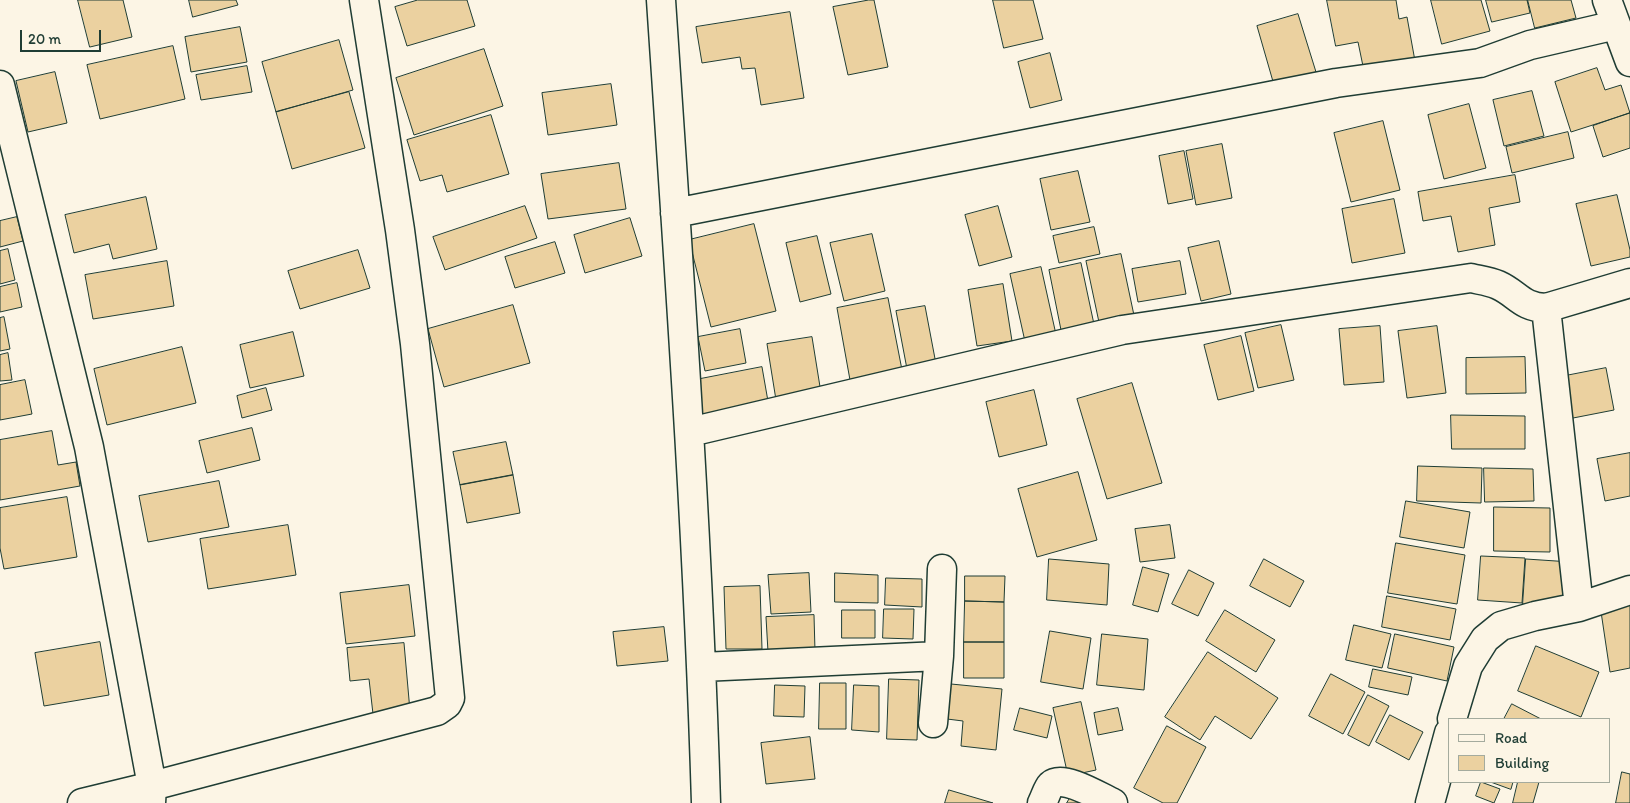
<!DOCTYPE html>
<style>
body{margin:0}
#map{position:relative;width:1630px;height:803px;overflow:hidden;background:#fcf5e5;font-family:Itim,sans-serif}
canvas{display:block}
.legend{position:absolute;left:1448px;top:718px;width:162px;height:65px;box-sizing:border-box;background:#fcf5e5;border:1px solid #a4ab9e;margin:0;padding:6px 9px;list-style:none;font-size:15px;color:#1f3d34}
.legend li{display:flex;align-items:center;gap:10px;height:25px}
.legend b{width:25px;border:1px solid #a4ab9e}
.scale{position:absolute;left:20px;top:30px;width:81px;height:22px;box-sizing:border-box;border:2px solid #1f3d34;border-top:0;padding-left:6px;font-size:15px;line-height:18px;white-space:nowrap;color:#1f3d34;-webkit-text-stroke:4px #fcf5e5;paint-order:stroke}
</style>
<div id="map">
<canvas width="1630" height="803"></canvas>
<ul class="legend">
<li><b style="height:6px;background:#fcf5e5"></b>Road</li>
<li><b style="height:14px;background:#ebd1a0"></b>Building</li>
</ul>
<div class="scale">20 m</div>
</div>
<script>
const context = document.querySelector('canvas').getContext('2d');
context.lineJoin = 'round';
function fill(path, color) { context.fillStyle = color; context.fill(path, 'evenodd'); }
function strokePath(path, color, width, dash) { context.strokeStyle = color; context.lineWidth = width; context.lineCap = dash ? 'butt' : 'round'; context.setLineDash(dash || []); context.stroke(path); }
const building = new Path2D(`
 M78,0H123L132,37L90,47Z
 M189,0H236L238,5L193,17Z
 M418,0H467L475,26L407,46L395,7Z
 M869,0H874L888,67L848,75L833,7Z
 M993,0H1033L1043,39L1004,48Z
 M1327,0H1396L1399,19L1407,17L1415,61L1364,71L1358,42L1336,46Z
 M1431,0H1481L1490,31L1442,44Z
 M1486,0H1527L1530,13L1492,22Z
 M1528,0H1571L1576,18L1535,28Z
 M790,12L804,98L761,105L755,68L742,69L740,57L702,63L696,27Z
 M1298,14L1316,72L1274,85L1257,26Z
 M240,27L247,62L191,72L185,37Z
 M339,40L353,90L276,112L262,62Z
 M173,46L185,99L100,119L87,65Z
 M484,49L503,106L414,135L396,78Z
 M1050,53L1062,100L1030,108L1018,62Z
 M247,66L252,92L201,100L196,75Z
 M1597,68L1605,90L1621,85L1630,113L1571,132L1555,82Z
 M55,72L67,123L28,132L16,81Z
 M611,84L617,125L548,135L542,93Z
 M1532,91L1544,136L1504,146L1493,100Z
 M349,92L365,148L292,169L276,112Z
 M1469,104L1486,168L1444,179L1428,115Z
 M1630,113V148L1603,157L1593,126Z
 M491,115L509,174L447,192L442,175L420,181L407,140Z
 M1383,121L1400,190L1351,202L1334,133Z
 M1568,132L1574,158L1512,173L1506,147Z
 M1222,144L1232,198L1196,205L1186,151Z
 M1184,151L1193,199L1168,204L1159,156Z
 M619,163L626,209L548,219L541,174Z
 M1078,171L1090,222L1051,230L1040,179Z
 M1515,175L1520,202L1489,208L1495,245L1458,252L1451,216L1423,221L1418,192Z
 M1617,195L1630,250V257L1591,266L1576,204Z
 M146,197L157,249L113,259L109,244L74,253L65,215Z
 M1394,199L1405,253L1352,263L1342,209Z
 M525,206L537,238L445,270L433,237Z
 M998,206L1012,257L979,266L965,215Z
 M17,217L23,241L0,247V221Z
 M630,218L642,256L585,273L574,235Z
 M754,224L776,311L711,327L689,240Z
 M1094,227L1100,254L1059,263L1053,236Z
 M872,234L885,291L844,301L830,243Z
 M817,236L831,294L800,302L786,243Z
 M1219,241L1231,294L1201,301L1188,248Z
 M555,242L565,273L515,288L505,257Z
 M8,249L15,280L0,284V251Z
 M358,250L370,288L300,309L288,271Z
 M1121,254L1135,320L1100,327L1086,261Z
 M167,261L174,306L93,319L85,275Z
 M1180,261L1186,294L1138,302L1132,269Z
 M1081,263L1095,329L1062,335L1049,270Z
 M1041,267L1057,339L1026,346L1010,274Z
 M17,283L22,307L0,312V287Z
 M1003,284L1012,341L977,346L968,290Z
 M888,298L902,370L850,380L837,308Z
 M513,305L530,363L444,387L428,329Z
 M925,306L936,364L907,369L896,311Z
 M4,317L10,349L0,351V318Z
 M1281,325L1294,380L1258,388L1245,333Z
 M1380,326L1384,382L1344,385L1339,329Z
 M1437,326L1446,393L1407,398L1398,331Z
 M740,329L746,363L705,371L698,337Z
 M293,332L304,376L250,388L240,345Z
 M1241,336L1254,391L1218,400L1204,345Z
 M812,337L821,393L776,400L767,344Z
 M182,347L196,403L107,425L94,369Z
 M8,353L12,380L0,381V355Z
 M1525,357L1526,393L1466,394V358Z
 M762,367L769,407L698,421L690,381Z
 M1606,368L1614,410L1568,419L1560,377Z
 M25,380L32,414L0,420V385Z
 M1132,383L1162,483L1107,499L1077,399Z
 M266,388L272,410L242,418L237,396Z
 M1034,390L1047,445L999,457L986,402Z
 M1451,415L1525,416V449H1452Z
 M252,428L260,460L207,473L199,441Z
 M52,431L58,465L76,462L80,486L0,500V440Z
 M506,442L513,475L460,485L453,452Z
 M1630,453V496L1605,501L1597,459Z
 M1418,466L1482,468L1481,503L1417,501Z
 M1484,468L1533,469L1534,501L1485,502Z
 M1078,472L1097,540L1037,557L1018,489Z
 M513,475L520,513L467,523L460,485Z
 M219,481L229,527L148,542L139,496Z
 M67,497L77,557L4,569L0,548V508Z
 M1406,501L1470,512L1464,548L1400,537Z
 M1494,507L1550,508V552L1494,551Z
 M288,525L296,575L208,589L200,539Z
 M1170,525L1175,558L1140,562L1135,529Z
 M1396,543L1465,555L1457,604L1388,593Z
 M1481,556L1525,558L1522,603L1478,600Z
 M1049,559L1109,564L1107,605L1047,600Z
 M1264,559L1304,581L1290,607L1250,586Z
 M1526,559L1571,562L1568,607L1523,604Z
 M1143,567L1169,574L1158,612L1133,605Z
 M1189,570L1214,583L1198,616L1172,604Z
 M809,573L811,612L771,614L768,575Z
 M835,573L878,575V603L835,602Z
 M965,576H1005L1004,602L965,601Z
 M886,578L922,579V607L885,605Z
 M409,585L415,636L346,644L340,593Z
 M760,586L762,649H726L724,587Z
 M1387,596L1456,609L1450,640L1382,627Z
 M1630,600V668L1610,672L1600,605Z
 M965,601L1004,602V642H964Z
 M884,609H914L913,639L883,638Z
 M842,610H875V638H842Z
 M1225,610L1275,640L1256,672L1206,641Z
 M814,615L815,651L768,652L766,617Z
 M1354,625L1391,634L1382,668L1346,660Z
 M664,627L668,661L617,666L613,632Z
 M1050,631L1091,638L1083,689L1041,682Z
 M1102,634L1148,639L1144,690L1097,685Z
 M1395,634L1454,647L1447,681L1388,668Z
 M100,642L109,695L44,706L35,653Z
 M964,642H1004V678H964Z
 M404,643L410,711L373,714L369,679L350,681L347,648Z
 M1536,646L1599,672L1581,717L1518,691Z
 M1208,652L1278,698L1251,739L1215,716L1200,740L1165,717Z
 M1373,669L1412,677L1408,695L1369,687Z
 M1331,674L1365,692L1343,734L1309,716Z
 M889,679L919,680L917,740L887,739Z
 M820,683H846V729H819Z
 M951,684L1002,689L996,750L961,746L963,721L947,719Z
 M775,685L805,686L804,717L774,716Z
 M854,685L879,686V732L852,730Z
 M1368,695L1389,706L1369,746L1348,735Z
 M1081,702L1096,770L1068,776L1053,708Z
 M1512,704L1541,719H1504Z
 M1020,708L1052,716L1047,738L1014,730Z
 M1118,708L1123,730L1098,735L1094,713Z
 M1390,715L1423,732L1409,760L1376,742Z
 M1167,726L1206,747L1177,803H1163L1134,788Z
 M810,737L815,779L766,784L761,743Z
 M1622,772L1630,774V803H1616Z
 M1481,782L1500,789L1494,803L1476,796Z
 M1491,782H1513L1511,789Z
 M1518,782H1539L1533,803H1513Z
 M949,790L993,803H945Z
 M1070,798L1079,803H1067Z`);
fill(building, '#ebd1a0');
strokePath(building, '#1f3d34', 1);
const minor = new Path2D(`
 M661,0C679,268 698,535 706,803
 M1607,0L1630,62
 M0,85L89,447L152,786L82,803
 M675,213L1336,83L1480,63L1530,45L1616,25
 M1546,308L1579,607
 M690,432L1122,330L1471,278C1479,280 1489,281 1498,285C1518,294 1521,307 1546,308L1630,283
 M702,667L939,656
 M1452,719L1468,666L1485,639L1501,626L1535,616L1579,607L1630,590
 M933,723L939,656L942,569
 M151,803L152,786L437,711L447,704L450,698L415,344L400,230L364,0
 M1042,803C1045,798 1047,789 1051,785C1063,774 1100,797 1113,803
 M1430,803L1449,733`);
strokePath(minor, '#1f3d34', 31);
strokePath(minor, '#fcf5e5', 28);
</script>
